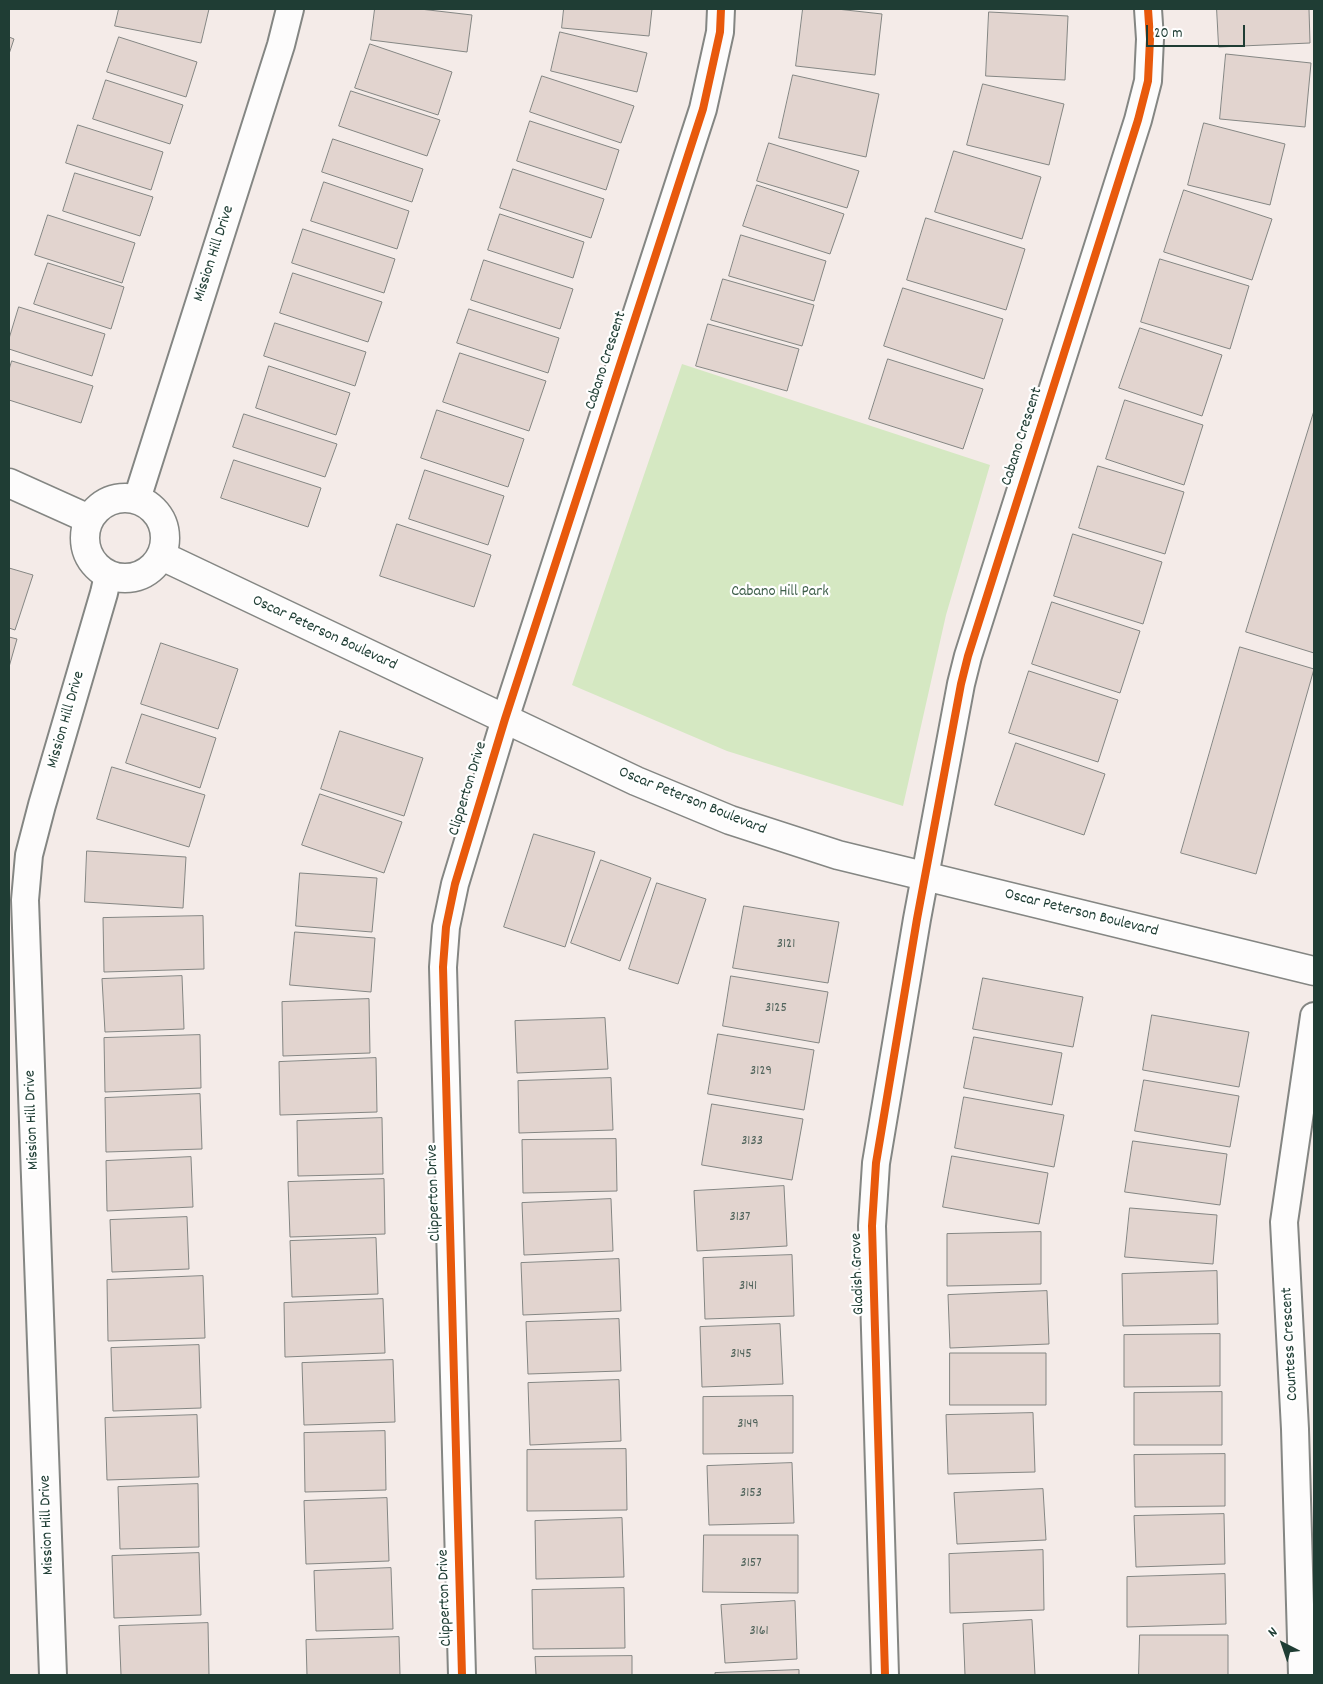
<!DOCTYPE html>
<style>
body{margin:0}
#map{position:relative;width:1323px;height:1684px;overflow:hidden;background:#f4ebe8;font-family:Dekko,sans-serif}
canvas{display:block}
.frame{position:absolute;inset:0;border:10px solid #1f3d34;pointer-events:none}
.north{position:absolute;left:1258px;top:1619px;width:50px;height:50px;-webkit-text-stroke:4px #fff;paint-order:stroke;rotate:319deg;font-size:14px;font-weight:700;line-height:20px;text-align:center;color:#1f3d34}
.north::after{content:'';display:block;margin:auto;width:18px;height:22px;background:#1f3d34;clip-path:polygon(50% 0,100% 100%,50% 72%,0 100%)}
.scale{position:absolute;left:1146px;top:25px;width:99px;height:22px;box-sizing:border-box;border:2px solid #1f3d34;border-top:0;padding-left:6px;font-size:15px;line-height:18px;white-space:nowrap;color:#1f3d34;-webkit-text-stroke:4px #fff;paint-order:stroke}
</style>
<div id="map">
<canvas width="1323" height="1684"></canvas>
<div class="frame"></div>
<div class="north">N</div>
<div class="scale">20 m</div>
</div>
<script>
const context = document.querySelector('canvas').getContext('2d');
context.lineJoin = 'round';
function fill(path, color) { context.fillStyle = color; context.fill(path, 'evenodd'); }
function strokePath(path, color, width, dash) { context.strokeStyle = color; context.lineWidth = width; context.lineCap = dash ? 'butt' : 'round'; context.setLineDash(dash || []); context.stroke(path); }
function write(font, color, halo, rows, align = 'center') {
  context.font = font + ' Dekko,sans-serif'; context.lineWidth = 4.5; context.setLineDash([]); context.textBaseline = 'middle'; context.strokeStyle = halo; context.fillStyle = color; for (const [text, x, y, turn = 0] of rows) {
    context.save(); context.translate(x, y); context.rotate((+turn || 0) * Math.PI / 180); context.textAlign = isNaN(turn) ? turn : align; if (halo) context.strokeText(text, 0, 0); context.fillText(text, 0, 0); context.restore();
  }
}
fill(new Path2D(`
 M682,364L990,465L946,615L903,806L727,751L572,685Z`), '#d5e8c2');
const building = new Path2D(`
 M119,9H209L201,43L115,26Z
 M375,9H420L472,15L467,52L371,40Z
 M564,9H652L649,36L562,28Z
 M803,9H837L882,14L875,75L796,66Z
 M1217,9H1309L1310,43L1219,47Z
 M989,12L1068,16L1065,80L986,76Z
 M560,32L647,53L637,92L551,71Z
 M9,37L14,39L9,54Z
 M119,37L197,62L186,97L107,72Z
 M370,44L452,72L438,115L355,88Z
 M1226,54L1311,63L1305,127L1220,119Z
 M793,75L879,94L866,157L779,138Z
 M542,76L634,106L621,143L530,112Z
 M106,80L183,105L170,144L93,119Z
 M983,84L1064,104L1049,165L967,145Z
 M351,91L440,120L427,156L339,126Z
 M530,121L619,150L606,190L517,161Z
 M1204,123L1285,144L1270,205L1188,185Z
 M78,125L163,152L151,190L66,163Z
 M333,139L423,169L412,202L322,172Z
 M769,143L859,171L847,208L757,181Z
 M954,151L1041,177L1022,239L935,212Z
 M513,169L604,199L591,238L500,208Z
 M75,173L153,197L140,236L63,211Z
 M324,182L409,211L397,249L311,221Z
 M757,185L844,214L830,254L743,226Z
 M1184,190L1272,219L1252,280L1164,252Z
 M500,214L584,242L573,278L488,250Z
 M48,215L135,243L122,283L35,255Z
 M926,218L1025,249L1006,310L907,280Z
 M303,229L395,259L384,293L292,263Z
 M741,235L826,261L814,301L729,276Z
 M1160,259L1249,286L1230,349L1141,322Z
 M484,260L573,289L560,329L471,300Z
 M48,263L124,287L111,329L34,304Z
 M293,273L382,302L368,342L280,313Z
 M723,279L814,305L802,346L711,320Z
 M903,288L1003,319L984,379L884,346Z
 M19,307L105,334L92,376L9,349V339Z
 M469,309L559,338L548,373L457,343Z
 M275,323L366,352L355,386L264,356Z
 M708,324L799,349L787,391L696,366Z
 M1140,328L1222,355L1202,416L1119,388Z
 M460,353L546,381L529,431L443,402Z
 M888,359L983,389L963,449L869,419Z
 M12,361L93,386L81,423L9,400V370Z
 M269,366L350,393L336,435L256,408Z
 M1125,400L1203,425L1184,485L1106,459Z
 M437,410L524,439L508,487L421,458Z
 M1314,411V653L1246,632Z
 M244,414L337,444L325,477L233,447Z
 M234,460L321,488L308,527L221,498Z
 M1098,466L1184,492L1165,554L1079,528Z
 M425,470L504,496L488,545L409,519Z
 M397,524L491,555L474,607L380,576Z
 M1073,534L1162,562L1143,624L1054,596Z
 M9,568L33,575L15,630L9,628Z
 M1052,602L1140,631L1120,693L1032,664Z
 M9,637L17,639L9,667Z
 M161,643L238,669L218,729L141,704Z
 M1240,647L1314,669L1256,874L1181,853Z
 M1029,671L1118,700L1098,762L1009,733Z
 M142,714L216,738L200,788L126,763Z
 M340,731L423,758L404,816L321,789Z
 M1016,743L1105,774L1084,835L995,805Z
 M112,767L205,795L189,847L97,819Z
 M320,794L402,822L384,873L302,845Z
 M534,834L595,852L565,947L504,927Z
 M87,851L186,857L183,908L85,902Z
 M601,860L651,878L620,961L571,943Z
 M300,873L377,878L372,932L296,926Z
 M657,883L706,899L678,984L629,969Z
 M744,906L839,922L828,983L733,968Z
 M203,916L204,969L104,972L103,918Z
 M295,932L375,938L371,992L290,985Z
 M182,976L184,1029L105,1032L102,979Z
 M731,976L828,992L819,1043L723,1026Z
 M983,978L1083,997L1073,1047L973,1029Z
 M369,999L370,1053L283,1056L282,1002Z
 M1152,1015L1249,1032L1239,1087L1143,1070Z
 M605,1018L608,1069L517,1073L515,1021Z
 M718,1034L814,1050L804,1110L708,1094Z
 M200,1035L201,1088L105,1092L104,1038Z
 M974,1037L1062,1053L1052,1105L964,1088Z
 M376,1058L377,1112L280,1115L279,1062Z
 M611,1078L613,1130L519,1133L518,1081Z
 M1144,1080L1239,1096L1230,1147L1135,1131Z
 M200,1094L202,1149L106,1152L105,1098Z
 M964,1097L1064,1115L1054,1167L955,1148Z
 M712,1104L803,1119L792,1180L702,1165Z
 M382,1118L383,1174L298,1176L297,1121Z
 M616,1139L617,1191L523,1193L522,1140Z
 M1133,1141L1227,1154L1220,1205L1125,1192Z
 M952,1156L1048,1173L1039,1224L943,1207Z
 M191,1157L193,1207L107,1211L106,1161Z
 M384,1179L385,1234L290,1237L288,1182Z
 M784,1186L787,1246L697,1251L694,1191Z
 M611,1199L613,1251L524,1255L522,1203Z
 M1130,1208L1217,1215L1213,1264L1125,1257Z
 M187,1217L189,1269L112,1272L110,1220Z
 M1041,1232V1284L947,1286V1234Z
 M376,1238L378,1294L292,1297L290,1241Z
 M792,1255L794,1316L705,1319L703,1258Z
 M619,1259L621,1311L523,1315L521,1263Z
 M1217,1271L1218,1324L1123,1326L1122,1274Z
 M203,1276L205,1338L108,1341L107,1280Z
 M1047,1291L1049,1344L950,1348L948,1295Z
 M383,1299L385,1353L285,1357L284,1303Z
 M619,1319L621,1371L528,1374L526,1322Z
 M780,1324L783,1384L702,1387L700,1327Z
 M1220,1334V1386L1124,1387V1335Z
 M199,1345L201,1408L113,1411L111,1348Z
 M950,1353H1046V1405H950Z
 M393,1360L395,1422L304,1425L302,1363Z
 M619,1380L621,1441L530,1445L528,1383Z
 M1222,1392V1445H1134V1393Z
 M793,1396V1453L703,1454V1397Z
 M1033,1413L1035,1472L948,1474L946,1415Z
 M197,1415L199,1477L107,1480L105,1418Z
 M385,1431L386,1490L305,1492L304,1433Z
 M626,1449L627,1510L527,1511V1450Z
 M1225,1454V1506L1135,1507L1134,1455Z
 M792,1463L794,1523L709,1525L707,1466Z
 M198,1484L199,1547L120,1549L118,1487Z
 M1043,1489L1046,1540L957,1544L954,1493Z
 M387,1498L389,1561L306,1564L304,1501Z
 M1224,1514L1225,1564L1136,1567L1134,1516Z
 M622,1518L624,1577L536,1579L535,1521Z
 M704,1535H798V1593L703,1592Z
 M1043,1550L1044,1610L950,1613L949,1554Z
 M199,1553L201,1615L114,1618L112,1556Z
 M391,1568L393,1629L316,1631L314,1571Z
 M1225,1574L1226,1624L1127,1627V1577Z
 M624,1588L625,1648L533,1649L532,1590Z
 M795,1601L797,1659L725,1663L721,1605Z
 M1032,1620L1035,1675H965L963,1624Z
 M208,1623L209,1675H121L119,1626Z
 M1140,1635H1228V1675H1139Z
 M399,1637L400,1675H307L306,1640Z
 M632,1656V1675H536L535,1657Z
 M799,1670V1675H715V1673Z`);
fill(building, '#e2d4cf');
strokePath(building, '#848683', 1);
const street = new Path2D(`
 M137,499L281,45L290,9
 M53,1675L25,900L29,855L42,805L104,593L108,575
 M462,1675L443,967L446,927L455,884L505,719L703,109L720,32L721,9
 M885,1675L872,1226L876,1163L917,919L961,684L968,656L1138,120L1148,81L1150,39L1148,9
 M1302,1675L1295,1429L1284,1222L1314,1016`);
const secondary = new Path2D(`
 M9,483L89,519
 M85 538a40 40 0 1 1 80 0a40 40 0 1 1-80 0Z
 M162,556L636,781L730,820L838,855L1314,971`);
strokePath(street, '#848683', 30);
strokePath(secondary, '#848683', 31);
strokePath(street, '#fdfcfc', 26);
strokePath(secondary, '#fdfcfc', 28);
strokePath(new Path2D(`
 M462,1675L443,967L446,927L455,884L505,719L703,109L720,32L721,9
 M885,1675L872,1226L876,1163L917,919L961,684L968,656L1138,120L1148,81L1150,39L1148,9`), '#e8590c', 8);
write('14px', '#50635b', null, [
 ["3121",786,945],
 ["3125",776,1009],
 ["3129",761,1072],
 ["3133",752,1142],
 ["3137",740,1218],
 ["3141",748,1287],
 ["3145",741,1355],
 ["3149",748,1425],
 ["3153",751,1494],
 ["3157",751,1564],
 ["3161",759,1632]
]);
write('16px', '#1f3d34', '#fff', [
 ["Mission Hill Drive",215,254,-72],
 ["Cabano Crescent",607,361,-72],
 ["Cabano Crescent",1023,437,-72],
 ["Oscar Peterson Boulevard",324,634,25],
 ["Mission Hill Drive",67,720,-74],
 ["Clipperton Drive",469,789,-73],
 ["Oscar Peterson Boulevard",692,802,22],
 ["Oscar Peterson Boulevard",1081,914,14],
 ["Mission Hill Drive",33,1120,-92],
 ["Clipperton Drive",435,1193,-92],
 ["Gladish Grove",859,1274,-92],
 ["Countess Crescent",1291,1344,-93],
 ["Mission Hill Drive",48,1525,-92],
 ["Clipperton Drive",446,1598,-92]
]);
write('16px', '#3e5f4a', '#fff', [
 ["Cabano Hill Park",780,593]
]);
</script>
